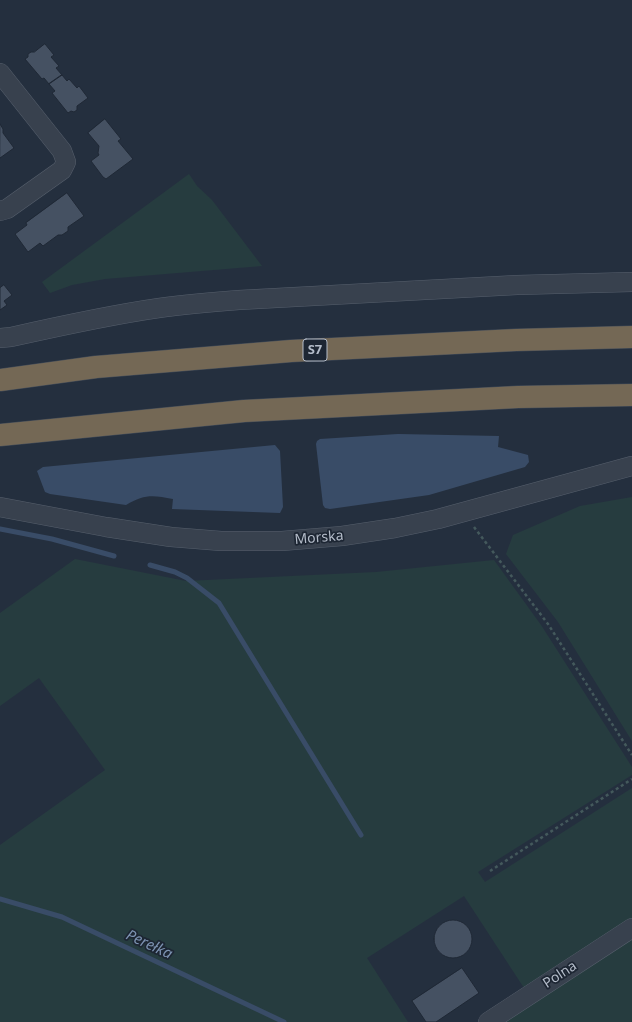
<!DOCTYPE html>
<meta charset="utf-8">
<style>
body{margin:0}
canvas{display:block;background:#242f3e}
</style>
<canvas width="632" height="1022"></canvas>
<script>
const context = document.querySelector('canvas').getContext('2d');
context.lineJoin = 'round';
function fill(path, color) { context.fillStyle = color; context.fill(path, 'evenodd'); }
function strokePath(path, color, width, dash) { context.strokeStyle = color; context.lineWidth = width; context.lineCap = dash ? 'butt' : 'round'; context.setLineDash(dash || []); context.stroke(path); }
function write(font, color, halo, rows, align = 'center') {
  context.font = font + ' "Noto Sans",sans-serif'; context.lineWidth = 3.5; context.setLineDash([]); context.textBaseline = 'middle'; context.strokeStyle = halo; context.fillStyle = color; for (const [text, x, y, turn = 0] of rows) {
    context.save(); context.translate(x, y); context.rotate((+turn || 0) * Math.PI / 180); context.textAlign = isNaN(turn) ? turn : align; if (halo) context.strokeText(text, 0, 0); context.fillText(text, 0, 0); context.restore();
  }
}
fill(new Path2D(`
 M189,174L197,186L212,200L262,266L105,279L72,285L50,293L42,282Z
 M632,497V741L558,622L506,554L513,535L580,506Z
 M75,559L186,581L376,572L494,560L541,625L632,767V775L478,872L485,882L632,788V918L524,988L464,896L367,958L408,1022H0V845L105,770L39,678L0,706V613Z
 M632,934V1022H498Z`), '#263c3f');
fill(new Path2D(`
 M398,434L499,436L498,447L528,455L529,462L525,467L429,495L330,509L325,508L323,505L316,444L317,441L320,439Z
 M275,445L280,451L283,507L280,513L172,509L173,499C153,495 144,494 126,505L50,494L45,492L37,471L43,467Z`), '#394c67');
strokePath(new Path2D(`
 M0,529L52,539L114,556
 M150,565L175,572L187,578L219,603L361,835
 M0,899L62,917L284,1022`), '#394c67', 5);
const building = new Path2D(`
 M45,44L54,55L51,57L59,66L56,68L62,75L49,84L44,78L42,79L25,59L28,57V54L31,52H34Z
 M62,75L67,81L69,79L77,88L79,86L88,98L77,106V110L74,112L71,111L68,113L52,93L55,91L49,84Z
 M105,119L121,139L118,141L133,159L106,179L103,177L91,161L99,155L98,153L99,146L88,133Z
 M0,124L3,129V133L14,148L0,158Z
 M67,193L84,216L68,227V231L62,235H58L43,246L40,243L28,252L15,234L27,225L26,223Z
 M4,285L12,295L4,301L7,305L0,310V288Z
 M434 939a19 19 0 1 1 38 0a19 19 0 1 1-38 0Z
 M462,968L479,993L436,1022H426L412,1001Z`);
fill(building, '#455162');
strokePath(building, '#1f2835', 1);
const minor = new Path2D(`
 M0,73L62,151L66,162L62,170L7,209L0,211
 M0,338L11,337C60,326 110,315 159,308C186,304 212,302 239,300L517,285L632,282
 M0,507L106,527L171,537L221,541H282L342,536L395,528L438,519L632,466
 M488,1022L632,928`);
const highway = new Path2D(`
 M0,380L96,367L291,351L516,340L632,337
 M0,435L244,411L518,397L632,395`);
strokePath(minor, '#565f6c', 20);
strokePath(highway, '#434c59', 23);
strokePath(new Path2D(`
 M474,527L548,624L632,755
 M490,871L632,779`), '#44595c', 2.5, [3, 3]);
strokePath(minor, '#38414e', 19);
strokePath(highway, '#746855', 22);
for (const [x, y, w] of [
 [315,350,24]
]) { const box = new Path2D(); box.roundRect(x - w / 2, y - 11, w, 22, 3); context.fillStyle = '#1d2633'; context.fill(box); strokePath(box, '#b4bcc9', 1); }
write('bold 13px', '#b4bcc9', null, [
 ["S7",315,350]
]);
write('14px', '#b4bcc9', '#1d2633', [
 ["Morska",319,538,-5],
 ["Polna",560,975,-33]
]);
write('italic 15px', '#7c92b1', '#1d2633', [
 ["Perełka",149,945,25]
]);
</script>
